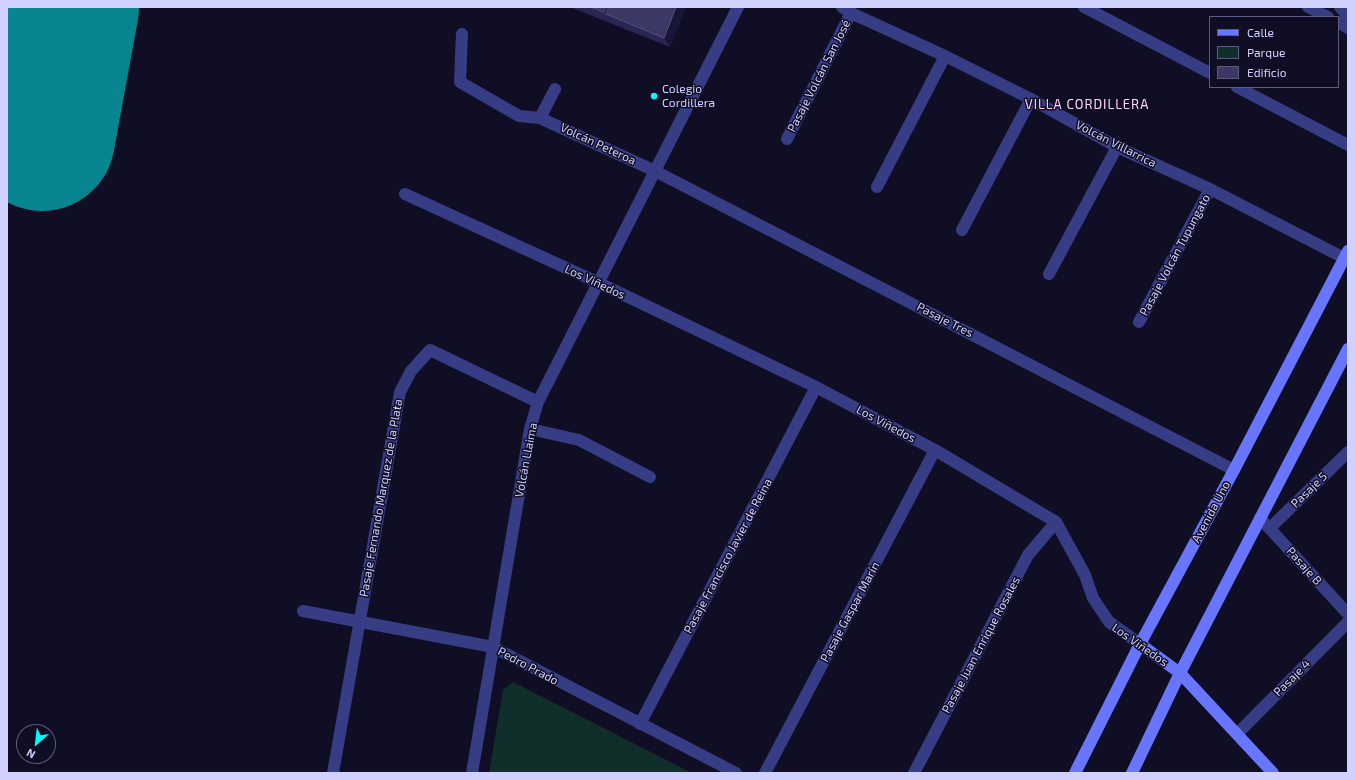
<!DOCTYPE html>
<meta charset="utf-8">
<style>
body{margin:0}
#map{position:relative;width:1355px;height:780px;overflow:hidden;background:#0f0e24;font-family:"Exo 2",sans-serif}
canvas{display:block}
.frame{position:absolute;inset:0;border:8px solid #d1d1ff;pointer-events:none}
.legend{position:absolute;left:1209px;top:16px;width:130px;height:72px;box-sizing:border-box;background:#0f0e24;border:1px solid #5d5c7c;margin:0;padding:5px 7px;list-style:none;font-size:12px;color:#d1d1ff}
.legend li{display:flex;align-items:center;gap:8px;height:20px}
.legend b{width:20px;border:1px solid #5d5c7c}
.north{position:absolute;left:16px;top:724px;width:40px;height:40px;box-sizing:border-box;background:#0f0e24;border:1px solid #5d5c7c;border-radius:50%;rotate:208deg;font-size:11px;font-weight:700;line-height:16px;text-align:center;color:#d1d1ff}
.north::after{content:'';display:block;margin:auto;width:14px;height:18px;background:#00fcf9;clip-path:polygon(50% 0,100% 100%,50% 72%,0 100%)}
</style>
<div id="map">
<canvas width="1355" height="780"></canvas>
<div class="frame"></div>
<ul class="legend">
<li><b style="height:5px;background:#6875ff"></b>Calle</li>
<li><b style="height:11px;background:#112f2a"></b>Parque</li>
<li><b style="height:11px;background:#3c3865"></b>Edificio</li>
</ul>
<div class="north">N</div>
</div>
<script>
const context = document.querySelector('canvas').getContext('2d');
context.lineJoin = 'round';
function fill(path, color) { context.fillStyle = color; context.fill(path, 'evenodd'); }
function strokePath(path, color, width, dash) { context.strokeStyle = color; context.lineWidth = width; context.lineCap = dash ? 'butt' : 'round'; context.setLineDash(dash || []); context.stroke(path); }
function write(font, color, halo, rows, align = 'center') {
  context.font = font + ' "Exo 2",sans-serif'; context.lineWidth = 3; context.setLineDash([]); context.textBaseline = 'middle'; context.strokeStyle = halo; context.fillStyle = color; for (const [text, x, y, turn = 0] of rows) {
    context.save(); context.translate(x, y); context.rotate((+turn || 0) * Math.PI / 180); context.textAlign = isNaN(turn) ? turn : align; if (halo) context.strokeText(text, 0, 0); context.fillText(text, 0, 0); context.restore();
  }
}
fill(new Path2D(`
 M513,682L692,773H489L503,690Z`), '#112f2a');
strokePath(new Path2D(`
 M42,138L66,7`), '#08858e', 146);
strokePath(new Path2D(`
 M842,7L851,13L945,56L1031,99L1117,147L1210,189L1348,260
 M1084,7L1210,73
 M1308,7L1328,17
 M1340,7L1348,16
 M1338,22L1348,28
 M462,34L460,82L519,116L540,118L655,171L1234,470
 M1237,87L1348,145
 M540,118L555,89
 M787,139L851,13
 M877,187L945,56
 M405,194L599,283L816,387L935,450L1056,522L1085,575L1093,598L1109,622L1140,644
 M962,230L1031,99
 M1049,274L1117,147
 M1139,322L1210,189
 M530,429L579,440L650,477
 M1260,518L1348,614
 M1270,528L1348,452
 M303,611L493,647L736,773
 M640,724L816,387
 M1237,734L1348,622
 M333,773L400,392L411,371L430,350L538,402
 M472,773L530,429L538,402L738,7
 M765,773L935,450
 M914,773L1028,555L1056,522`), '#373d85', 12);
strokePath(new Path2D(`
 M1140,644L1180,673L1273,773
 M1075,773L1140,644L1234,470L1348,251
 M1132,773L1180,673L1348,349`), '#6875ff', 12);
fill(new Path2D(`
 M570,7H686L670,47Z`), '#2a2653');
fill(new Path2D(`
 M606,7H618L606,14L604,12Z
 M676,7H686L670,47L664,38Z`), '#171538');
const building = new Path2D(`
 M591,7H606L604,12Z
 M609,7H676L664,38L606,14Z`);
fill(building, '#3c3865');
strokePath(building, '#53507e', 1);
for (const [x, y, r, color] of [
 [654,96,4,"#00fcf9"]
]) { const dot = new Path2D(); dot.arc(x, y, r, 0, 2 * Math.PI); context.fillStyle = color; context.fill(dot); strokePath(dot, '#0f0e24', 1.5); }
write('12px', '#d1d1ff', '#0f0e24', [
 ["Pasaje Volcán San José",819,76,-63],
 ["Volcán Peteroa",598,144,25],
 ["Volcán Villarrica",1116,144,27],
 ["Pasaje Volcán Tupungato",1175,255,-62],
 ["Los Viñedos",595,282,25],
 ["Pasaje Tres",945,320,27],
 ["Los Viñedos",886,424,28],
 ["Volcán Llaima",526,460,-79],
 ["Pasaje 5",1309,490,-44],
 ["Pasaje Fernando Marquez de la Plata",381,498,-80],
 ["Avenida Uno",1211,512,-62],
 ["Pasaje Francisco Javier de Reina",728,556,-62],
 ["Pasaje B",1304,566,48],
 ["Pasaje Gaspar Marín",850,612,-62],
 ["Pasaje Juan Enrique Rosales",981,645,-62],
 ["Los Viñedos",1140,645,35],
 ["Pedro Prado",528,666,28],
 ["Pasaje 4",1292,678,-45]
]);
write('12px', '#d1d1ff', '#0f0e24', [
 ["Colegio",662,89],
 ["Cordillera",662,103]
], 'left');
context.letterSpacing = '1px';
write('13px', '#ffd3f4', '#0f0e24', [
 ["VILLA CORDILLERA",1087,105]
]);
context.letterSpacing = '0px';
</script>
